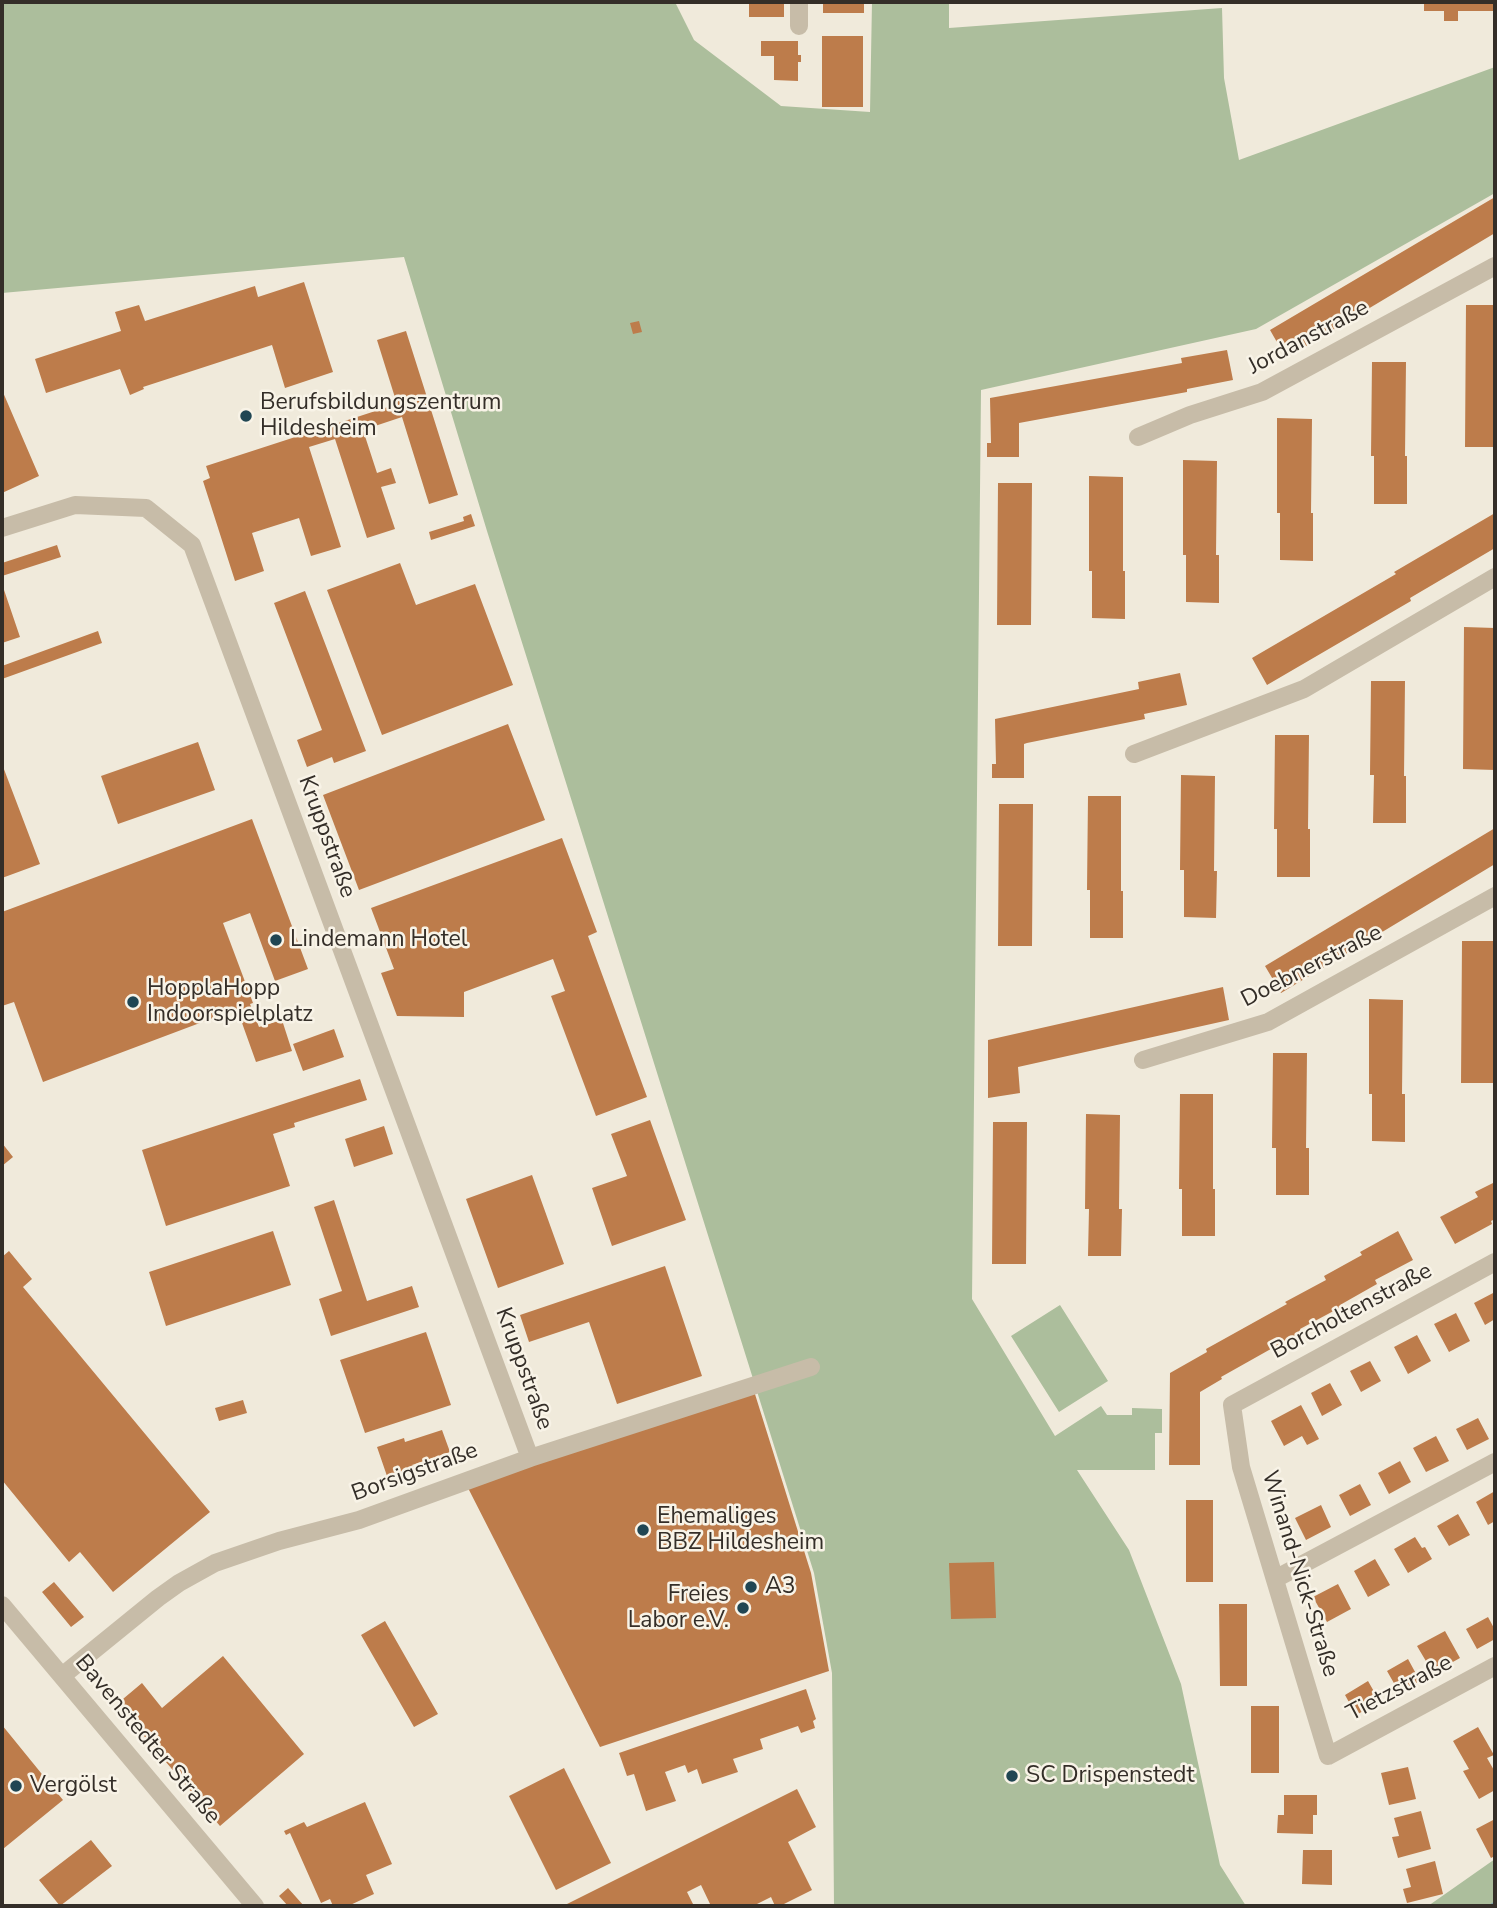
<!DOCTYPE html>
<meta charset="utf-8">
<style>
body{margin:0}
#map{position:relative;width:1497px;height:1908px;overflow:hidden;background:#f0eadb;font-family:"Nunito Sans",sans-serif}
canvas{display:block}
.frame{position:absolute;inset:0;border:4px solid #342e28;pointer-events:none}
</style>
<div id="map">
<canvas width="1497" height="1908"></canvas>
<div class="frame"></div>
</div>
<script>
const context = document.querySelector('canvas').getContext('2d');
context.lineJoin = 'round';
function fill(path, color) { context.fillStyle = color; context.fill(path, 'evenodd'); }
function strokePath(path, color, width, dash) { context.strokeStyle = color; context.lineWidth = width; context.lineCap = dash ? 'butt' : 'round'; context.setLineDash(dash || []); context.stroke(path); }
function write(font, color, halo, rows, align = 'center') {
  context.font = font + ' "Nunito Sans",sans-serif'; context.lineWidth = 5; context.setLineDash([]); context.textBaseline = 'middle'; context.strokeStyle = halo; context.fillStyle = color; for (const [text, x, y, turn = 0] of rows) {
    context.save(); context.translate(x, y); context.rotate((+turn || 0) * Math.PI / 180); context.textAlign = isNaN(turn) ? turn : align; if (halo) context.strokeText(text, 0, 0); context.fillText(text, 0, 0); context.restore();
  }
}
fill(new Path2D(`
 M2,2H675L694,40L781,106L870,112L872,2H949V28L1222,8L1224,78L1239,160L1495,67V193L1256,329L981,390L972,1299L1055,1436L1101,1406L1107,1415H1132V1408L1162,1409V1433H1155V1470H1077L1129,1550L1181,1684L1220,1865L1246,1906H834L832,1673L814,1573L487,531L404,257L2,293Z
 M1060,1305L1108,1381L1059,1412L1011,1336Z
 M1495,1859V1906H1428Z`), '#acbe9c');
strokePath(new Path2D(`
 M1492,1906L1495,1904`), '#7ca0ab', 5);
fill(new Path2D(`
 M749,2H784V17H749Z
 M823,2H864V13H823Z
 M1424,2H1495V11H1458V21H1444V11H1424Z
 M822,36H863V107H822Z
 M761,41H798V55H801V62H798V81L774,80V56H761Z
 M1495,197V233L1286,358L1270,330Z
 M304,282L333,372L285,388L272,345L143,387L144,389L130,395L120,369L46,393L35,359L121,331L115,312L139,305L145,321L255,286L258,297Z
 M1466,305H1495V447H1465Z
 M639,321L642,332L633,334L630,323Z
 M406,331L458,495L429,504L402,417L363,430L377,473L391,468L396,483L381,487L395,529L367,538L335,439L309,447L341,547L311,556L299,518L252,533L264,571L235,581L203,481L210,478L206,466L397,404L377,340Z
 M1227,350L1233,380L1187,389V392L1019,423V457H987V443H991L990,398L1182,363L1181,358Z
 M1372,362H1406L1405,456H1407V504H1374V456H1371Z
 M2,390L39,476L2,493Z
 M1277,418L1312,419L1311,513H1313V561L1280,560V513H1277Z
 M1183,460L1217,461L1216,555H1219V603L1186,602V555H1183Z
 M1089,476L1123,477V571H1125V619L1092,618V571H1089Z
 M998,483H1032L1031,625H997Z
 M1495,513V548L1410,598L1411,601L1267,685L1252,658L1396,574L1394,572Z
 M471,514L475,526L431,540L429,532L464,521L463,517Z
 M57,545L61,557L2,576V563Z
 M400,563L416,605L475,584L513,685L382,735L327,590Z
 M2,584L20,637L2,643Z
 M305,591L366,751L334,763L332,757L307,767L297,740L322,730L274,603Z
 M1464,627L1495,628V770L1463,769Z
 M98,631L102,643L2,679V666Z
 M1180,673L1187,705L1144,714L1145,719L1027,743L1024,744V778H992V764H996L995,719L1139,689L1138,682Z
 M1371,681H1405L1404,776H1406V823H1373L1374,775H1370Z
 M508,724L545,820L359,890L323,795Z
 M1275,735H1309L1308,829H1310V877H1277V829H1274Z
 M198,742L215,790L118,824L101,776Z
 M2,764L40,864L2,878Z
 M1181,775L1215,776L1214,871H1217L1216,918L1184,917V870H1180Z
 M1088,796H1121V891H1123V938H1090V890H1087Z
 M999,804H1033L1032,946H998Z
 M252,819L308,969L275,981L250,913L223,923L253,1003L250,1004L259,1027L282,1020L292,1051L256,1062L237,1009L43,1082L14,1002L2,1006V912Z
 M1495,828V864L1281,993L1265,966Z
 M562,838L597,932L588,936L647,1097L596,1116L551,996L565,991L553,959L464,992V1017L397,1016L381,973L394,969L371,908Z
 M1462,941H1495V1083H1461Z
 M1223,987L1229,1020L1018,1067L1020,1093L988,1098V1040Z
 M1369,999L1403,1000L1402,1094H1405V1142L1372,1141V1094H1369Z
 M334,1029L344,1057L303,1071L293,1044Z
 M1273,1053H1307L1306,1148H1309V1195H1276V1148H1272Z
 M360,1079L367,1100L294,1123L295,1127L273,1134L290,1186L166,1226L142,1150Z
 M1180,1094H1213V1189H1215V1236H1182V1189H1179Z
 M1086,1114L1120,1115L1119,1209H1122L1121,1256H1088L1089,1209H1085Z
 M650,1120L686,1220L612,1246L592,1188L627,1176L611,1134Z
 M993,1122H1027L1026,1264H992Z
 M384,1126L393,1154L354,1167L345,1139Z
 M2,1143L13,1157L2,1166Z
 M532,1175L564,1264L498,1288L466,1199Z
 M1495,1182V1219L1491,1221L1492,1224L1455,1244L1440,1217L1478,1197L1475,1192Z
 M334,1200L367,1301L412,1286L419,1307L331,1336L319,1299L342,1291L314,1207Z
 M273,1231L291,1285L166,1326L149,1272Z
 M1398,1231L1413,1260L1375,1280L1377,1284L1340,1305L1341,1307L1300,1329L1301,1332L1221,1377L1222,1379L1200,1392V1465H1169L1170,1373L1207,1352L1206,1349L1287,1304L1285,1302L1326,1280L1324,1276L1362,1255L1360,1252Z
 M9,1251L32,1279L23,1287L210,1512L113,1592L80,1552L69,1562L2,1480V1461L3,1459L2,1457V1257Z
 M665,1266L702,1376L617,1404L589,1322L529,1342L520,1315Z
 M1495,1292V1319L1485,1325L1474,1303Z
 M1456,1313L1470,1341L1449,1352L1434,1324Z
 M426,1332L451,1405L365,1433L340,1360Z
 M1417,1335L1431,1361L1408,1374L1394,1347Z
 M1370,1361L1381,1381L1361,1392L1350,1371Z
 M1330,1383L1342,1405L1322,1416L1311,1393Z
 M754,1391L811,1573L829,1671L600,1747L467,1486Z
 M243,1400L247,1413L219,1421L215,1408Z
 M1301,1405L1319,1439L1307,1445L1302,1436L1284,1446L1271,1421Z
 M1478,1418L1489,1439L1467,1450L1456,1429Z
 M442,1430L450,1452L412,1465L414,1468L387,1476L377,1447L404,1438L405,1442Z
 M1436,1436L1449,1461L1426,1472L1413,1448Z
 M1400,1461L1411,1482L1389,1494L1378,1473Z
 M1360,1484L1371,1505L1350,1516L1339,1495Z
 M1495,1491V1521L1488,1525L1476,1502Z
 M1186,1500H1213V1582H1186Z
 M1321,1505L1331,1527L1306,1540L1295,1518Z
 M1458,1514L1470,1535L1449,1546L1437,1526Z
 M1415,1537L1422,1548L1425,1547L1432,1559L1408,1573L1394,1549Z
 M1375,1559L1390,1585L1368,1597L1354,1571Z
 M994,1562L996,1618L951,1619L949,1563Z
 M54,1582L84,1617L71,1627L42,1592Z
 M1338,1584L1351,1609L1327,1622L1313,1597Z
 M1219,1604H1247V1686H1220Z
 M1488,1617L1495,1630V1639L1477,1649L1466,1629Z
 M385,1621L438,1714L414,1727L361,1635Z
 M1445,1631L1460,1658L1433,1673L1417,1646Z
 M223,1656L304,1754L220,1826L117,1704L142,1683L162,1708Z
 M1408,1659L1420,1681L1399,1692L1387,1671Z
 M1368,1681L1380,1702L1356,1715L1345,1695Z
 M806,1689L816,1719L813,1721L815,1728L801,1733L798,1726L760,1739L763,1749L733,1759L738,1772L702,1784L697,1769L688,1773L685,1765L665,1772L676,1801L646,1811L634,1774L627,1776L619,1753Z
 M1251,1706H1279V1773H1251Z
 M2,1725L63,1800L3,1849L2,1847Z
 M1478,1727L1494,1755L1487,1758L1495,1772V1790L1479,1799L1463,1771L1469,1769L1453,1741Z
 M1408,1767L1416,1799L1389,1805L1381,1773Z
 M564,1768L611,1863L556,1890L509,1796Z
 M797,1789L816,1827L788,1842L812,1890L780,1906H775L771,1897L753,1906H711L701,1885L687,1892L694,1906H563Z
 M1284,1795H1317V1815H1313V1834L1277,1833L1278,1815H1284Z
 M365,1802L392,1864L366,1875L374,1894L348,1906H333L330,1899L321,1903L290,1833L286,1835L284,1831L304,1822L307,1827Z
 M1421,1811L1431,1849L1398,1858L1392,1837L1399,1836L1394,1818Z
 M1495,1819V1856L1491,1858L1476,1829Z
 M91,1840L112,1866L60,1906L39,1880Z
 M1303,1850H1332V1885L1302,1884Z
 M1435,1861L1443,1894L1407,1903L1403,1889L1411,1887L1406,1869Z
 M288,1888L304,1906H288L279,1896Z`), '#bd7c4b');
strokePath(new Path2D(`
 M799,26V2
 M1138,437L1190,415L1262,392L1495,266
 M2,528L75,505L146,508L192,545L530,1458
 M1134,754L1304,689L1495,577
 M1143,1060L1268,1022L1495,896
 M1495,1262L1232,1405L1241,1467L1328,1756L1495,1666
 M1275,1579L1495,1462
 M2,1605L255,1906
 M62,1676L158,1598L179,1583L215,1563L279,1541L359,1520L530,1458L811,1367`), '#c7bca8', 18);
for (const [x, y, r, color] of [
 [246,416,7,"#204653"],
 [276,940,7,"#204653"],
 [133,1002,7,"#204653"],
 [643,1530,7,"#204653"],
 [751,1587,7,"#204653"],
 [743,1608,7,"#204653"],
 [1012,1776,7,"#204653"],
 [16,1786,7,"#204653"]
]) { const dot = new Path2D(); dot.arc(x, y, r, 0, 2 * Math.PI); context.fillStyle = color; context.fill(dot); strokePath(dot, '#f8f3e7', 2.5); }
write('23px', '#342e28', '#f8f3e7', [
 ["Jordanstraße",1309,338,-28],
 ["Kruppstraße",326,837,70],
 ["Doebnerstraße",1312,967,-27],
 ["Borcholtenstraße",1352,1312,-28],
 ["Kruppstraße",523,1369,70],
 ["Borsigstraße",415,1473,-20],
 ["Winand-Nick-Straße",1299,1574,73],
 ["Tietzstraße",1400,1689,-28],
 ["Bavenstedter Straße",147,1740,50]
]);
write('23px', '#342e28', '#f8f3e7', [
 ["Berufsbildungszentrum",260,403],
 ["Hildesheim",260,429],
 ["Lindemann Hotel",290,940],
 ["HopplaHopp",147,989],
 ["Indoorspielplatz",147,1015],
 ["Ehemaliges",657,1517],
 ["BBZ Hildesheim",657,1543],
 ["A3",765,1587],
 ["Freies",729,1595,"right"],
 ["Labor e.V.",729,1621,"right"],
 ["SC Drispenstedt",1026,1776],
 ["Vergölst",30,1786]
], 'left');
</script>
